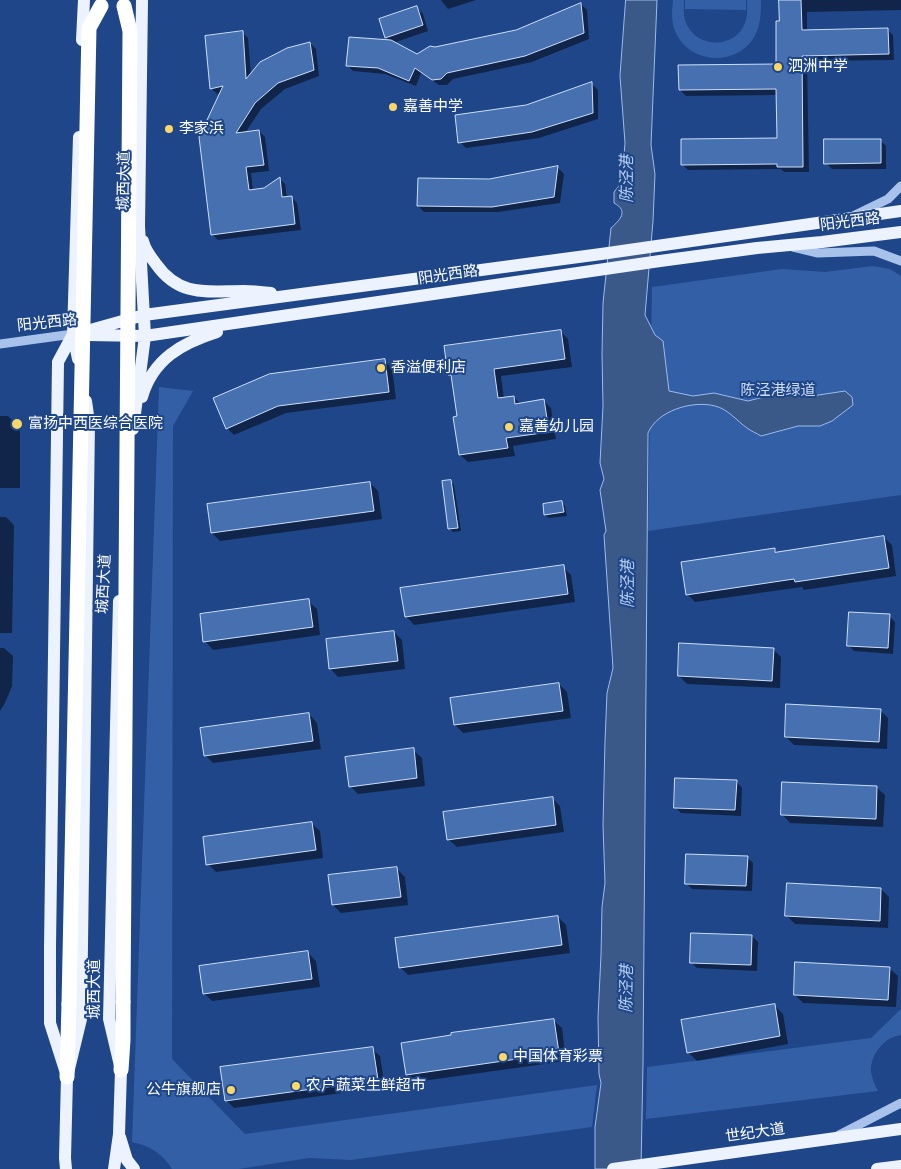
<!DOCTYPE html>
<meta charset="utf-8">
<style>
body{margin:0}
canvas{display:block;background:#1e4688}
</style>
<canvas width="901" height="1169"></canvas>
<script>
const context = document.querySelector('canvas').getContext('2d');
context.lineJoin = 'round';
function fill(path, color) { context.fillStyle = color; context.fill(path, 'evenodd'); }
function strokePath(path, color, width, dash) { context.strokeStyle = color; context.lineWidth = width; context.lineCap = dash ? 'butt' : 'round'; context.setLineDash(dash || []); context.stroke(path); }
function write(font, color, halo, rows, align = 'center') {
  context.font = font + ' "Work Sans","Noto Sans SC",sans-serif'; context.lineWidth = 4; context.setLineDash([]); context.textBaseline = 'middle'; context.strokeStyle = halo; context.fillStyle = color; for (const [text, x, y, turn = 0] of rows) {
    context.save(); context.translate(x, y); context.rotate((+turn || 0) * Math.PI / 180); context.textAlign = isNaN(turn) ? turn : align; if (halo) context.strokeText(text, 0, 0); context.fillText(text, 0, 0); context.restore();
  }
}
fill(new Path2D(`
 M673,0H684C684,8 683,16 686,23C697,49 735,49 745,23C748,16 747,8 747,0H761C761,10 761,21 757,31C743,67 690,67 675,31C671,21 672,10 673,0Z
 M685,0H746V10L685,9Z
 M873,266L890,269L901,276V495L648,531L652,287L782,269L825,272Z
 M159,387L193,391L173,426L172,1059L245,1134L597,1085L592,1127L351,1160L309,1158L239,1169H172C163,1154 149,1145 132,1142Z
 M901,1009V1035C884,1037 870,1055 871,1072C872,1079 875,1085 878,1091L646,1119L647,1067L871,1038Z`), '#325fa5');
const water = new Path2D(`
 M626,0H657L651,145L655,174L653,221L645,315L655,335L663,341L669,391L693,396L714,393L748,401L791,390L812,396L845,391L852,397L853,405L832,421L820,426H798L761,436C756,433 751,431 747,428C737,421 728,409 715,406C692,400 657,411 648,433L643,1063L641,1169H595V1127L601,1083L599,1074L598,1017L601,955L602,907L605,883L603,825L605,741L607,693L613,668L604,535L606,531L600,490L604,479L600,463L603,406L602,354L603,303L611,228C620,220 629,211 614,203V192L622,182L625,143L620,76Z`);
fill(water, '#3a5888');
strokePath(water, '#9bbced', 1);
fill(new Path2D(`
 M441,0H476L448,9Z
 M780,0H901V10L807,12V31L887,29L893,35L894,60L807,61L809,172H784L781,169L688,170L682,164L778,139L777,95L686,96L680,90L777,65L780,22Z
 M581,4L587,10L589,39L532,62L453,79L447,85H439L421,73L416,86L385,74L353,71L347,65L391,42L386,37L417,8L423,14L428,31L393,43L417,55L435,48L517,31Z
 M242,32L248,38L251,75L310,43L316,49L319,76L285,89L261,109L245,133L259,131L265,137L269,171L251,173L253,191L264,190L279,178L285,184L287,197H291L297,203L301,230L218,240L212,234L221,93L217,94L211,88Z
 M592,84L598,90V119L539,138L466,148L460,142L526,106Z
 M880,140L886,146V169H832L826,163Z
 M558,168L564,174L560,203L498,212H424L418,206L489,180Z
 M560,331L568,339L572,367L501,376L504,399L514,397L520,404L544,401L551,408L556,439L513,446L515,456L468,462L460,455L459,417L453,379L449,375Z
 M384,361L392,368L396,399L286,413L234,435L227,428L269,375Z
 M0,416H8L20,428V488H0Z
 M450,481L454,485L461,531L453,532L449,528Z
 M370,483L378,491L382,519L220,541L212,533Z
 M562,503L565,506L567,516L549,518L545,515Z
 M0,517H6L14,525L12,633H0Z
 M883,537L892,545L896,576L804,590L802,587L695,602L687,594L775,550L777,552Z
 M563,567L571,575L575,602L414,625L406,616Z
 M308,601L317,609L320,635L213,650L205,641Z
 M889,616L895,622L893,654L854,651L848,645Z
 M394,632L402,640L405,669L338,677L330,668Z
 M0,648H4L13,656L12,686L5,703L0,711Z
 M773,649L781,657L780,688L687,684L679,676Z
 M559,684L567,692L571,718L463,733L455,725L451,699Z
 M880,710L888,718L887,749L794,745L786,737Z
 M309,714L317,723L321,749L213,763L205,755Z
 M413,750L422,758L425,786L358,794L350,786Z
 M736,781L742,788L741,816L681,813L675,807Z
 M876,787L885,795L883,827L790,823L782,814Z
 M552,798L560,806L564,832L457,847L448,839Z
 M311,823L320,831L323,858L216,872L208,864Z
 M747,857L753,863L752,891L692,889L686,883Z
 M397,869L405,877L408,905L341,913L333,905Z
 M881,889L889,897L888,928L795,924L787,916Z
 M558,917L566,925L570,953L408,975L400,967Z
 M752,936L758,942L757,971L697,968L691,962Z
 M308,953L316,961L320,987L212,1001L204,993Z
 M889,968L898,976L896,1007L803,1003L795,995Z
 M774,1005L783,1014L788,1044L697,1061L688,1052Z
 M554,1021L562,1028L566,1061L415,1082L407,1075L403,1044Z
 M372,1049L380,1056L385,1087L234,1108L226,1100Z`), '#0007');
const building = new Path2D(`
 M779,0H801L802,30L888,28L889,54L802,56L803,167H777V164L681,165V139L777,138L776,89L679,90L678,65L776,64V21H779Z
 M581,3L584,33L525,56L447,73L441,79L432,80L415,68L409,81L378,68L346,66L349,37L391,40L417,54L430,46L435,47L516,30Z
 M417,6L423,25L385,38L379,19Z
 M243,31L246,79L260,62L287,48L310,42L314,70L278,83L255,103L236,133L259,130L264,165L246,167L249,190L264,188L280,177L282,197L292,196L295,224L211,235L199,137L223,86L210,89L205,36Z
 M592,82L593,113L532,132L458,143L455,115L526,105Z
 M824,139H881V163L824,164Z
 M558,166L554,197L492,207L417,206L418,178L489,179Z
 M561,330L565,359L494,369L498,398L514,396L515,404L544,399L549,432L506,438L508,448L459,455L453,417L457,416L451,375H448L444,346Z
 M385,359L389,392L278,406L226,429L213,398L269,374Z
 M451,480L458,528L448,529L442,481Z
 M370,482L374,511L211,533L207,504Z
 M562,501L564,512L544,515L543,504Z
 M884,536L889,568L795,582L794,579L686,595L681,562L775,548V552Z
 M564,565L568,594L405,617L400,588Z
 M309,599L313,627L203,642L200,614Z
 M849,612L890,614L888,648L847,646Z
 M394,631L398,661L329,669L326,639Z
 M679,643L774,648L772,681L678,676Z
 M559,683L563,711L454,725L450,698Z
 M786,704L881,709L879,742L785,737Z
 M309,713L313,741L204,756L200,728Z
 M414,748L417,778L349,787L345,757Z
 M675,778L737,780L735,810L674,808Z
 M782,782L877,786L876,819L781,815Z
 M553,797L556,825L447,840L443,812Z
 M312,822L316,850L206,865L203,837Z
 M686,854L748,856L746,886L685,884Z
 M397,867L401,897L332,905L328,875Z
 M787,883L881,888L880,921L785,916Z
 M558,916L562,945L399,968L395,938Z
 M691,933L752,935L751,965L690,963Z
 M308,951L312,979L203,994L199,966Z
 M795,962L890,967L888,1000L794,995Z
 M775,1004L780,1036L687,1053L681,1020Z
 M554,1019L559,1053L406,1075L401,1043L451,1035V1033Z
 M373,1047L378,1080L225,1101L220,1067Z`);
fill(building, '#4670b0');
strokePath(building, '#cddef8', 1);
strokePath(new Path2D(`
 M855,215L888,199L901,186
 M793,247L818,253L874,251L901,261
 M0,344L73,334
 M839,1135L901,1103`), '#a8c2eb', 9);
strokePath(new Path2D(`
 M82,40L84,0
 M143,241C145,250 150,256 156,264C180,298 208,291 244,291C253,291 262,292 271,293
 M76,334L144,315L601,254L901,211
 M88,335L145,336L660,261L757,248L822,242L901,232
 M78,359L73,334L79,137
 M142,397C153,359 182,343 217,332
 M133,429L145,336L139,226L142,0
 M65,1070L50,1023V947L58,362L73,334
 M120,1137L127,1160L134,1169
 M66,1169L65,1158L67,1077L81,1019L89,422L86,401
 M114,1169L119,1134L121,1070L109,1019L119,601
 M613,1169L901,1129
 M877,1169L901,1166`), '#ecf2fe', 12);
strokePath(new Path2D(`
 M121,1070L123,1040V1002
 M67,1077L69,1004`), '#fff', 15);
strokePath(new Path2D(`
 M123,1002L130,31L124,6
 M69,1004L89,28L101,6`), '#fff', 15);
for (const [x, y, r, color] of [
 [778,67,5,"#fad867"],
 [393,107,5,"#fad867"],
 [169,129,5,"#fad867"],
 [381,368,5,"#fad867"],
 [17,424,6,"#fad867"],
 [509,427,5,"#fad867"],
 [503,1057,5,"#fad867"],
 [296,1086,5,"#fad867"],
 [231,1090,5,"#fad867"]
]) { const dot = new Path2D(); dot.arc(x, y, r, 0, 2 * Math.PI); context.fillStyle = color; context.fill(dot); strokePath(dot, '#1e4688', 2); }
write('15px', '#fff', '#1e4688', [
 ["泗洲中学",788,67],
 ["嘉善中学",403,107],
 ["李家浜",179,129],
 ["香溢便利店",391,368],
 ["富扬中西医综合医院",28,424],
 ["嘉善幼儿园",519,427],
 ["中国体育彩票",513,1057],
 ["农户蔬菜生鲜超市",306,1086],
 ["公牛旗舰店",221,1090,"right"]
], 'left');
write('15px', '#fff', '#1e4688', [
 ["城西大道",124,181,-89],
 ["阳光西路",850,222,-7],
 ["阳光西路",448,275,-8],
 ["阳光西路",47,323,-6],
 ["城西大道",104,584,-87],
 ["城西大道",95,989,-90],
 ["世纪大道",755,1133,-8]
]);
write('15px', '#cddef8', '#1e4688', [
 ["陈泾港绿道",778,391]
]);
write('italic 16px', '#b4cdf2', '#1e4688', [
 ["陈泾港",627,179,-90],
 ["陈泾港",628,584,-90],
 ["陈泾港",627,989,-89]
]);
</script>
